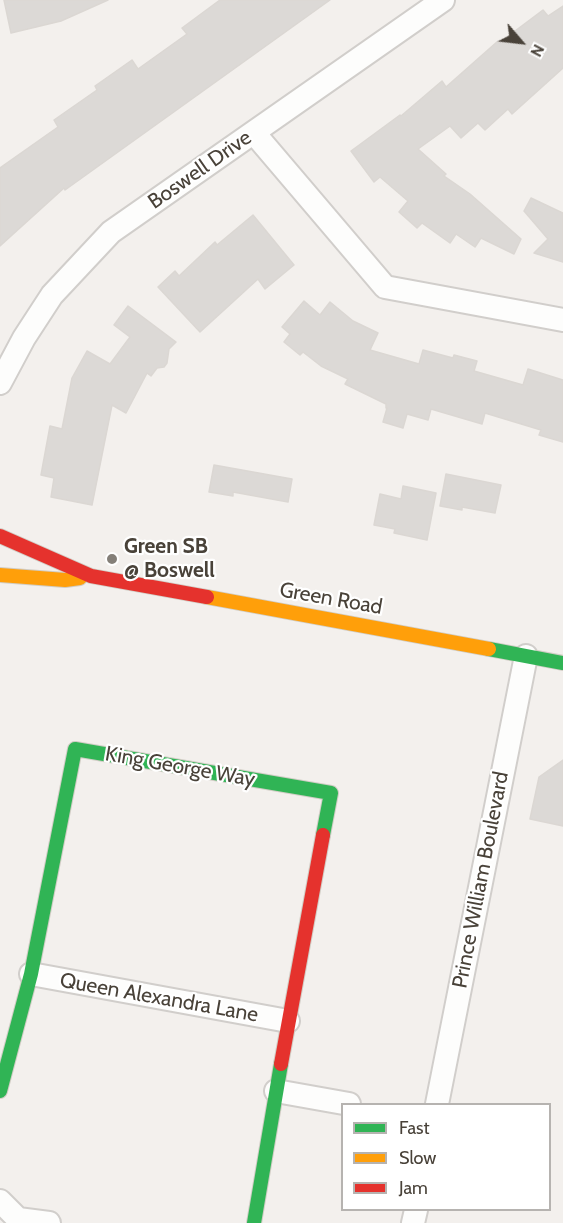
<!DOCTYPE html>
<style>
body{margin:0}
#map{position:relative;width:563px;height:1223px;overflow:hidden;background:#f3f0ed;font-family:Cabin,sans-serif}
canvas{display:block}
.legend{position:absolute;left:341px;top:1103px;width:210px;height:108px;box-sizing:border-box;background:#fff;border:2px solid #b6b3b0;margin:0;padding:8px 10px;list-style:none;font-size:18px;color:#494239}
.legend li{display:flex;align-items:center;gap:12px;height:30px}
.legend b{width:30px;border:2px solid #b6b3b0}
.north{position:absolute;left:491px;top:12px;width:60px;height:60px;-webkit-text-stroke:4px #fff;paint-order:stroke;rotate:118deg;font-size:16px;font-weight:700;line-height:24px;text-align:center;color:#494239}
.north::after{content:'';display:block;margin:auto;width:21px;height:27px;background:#494239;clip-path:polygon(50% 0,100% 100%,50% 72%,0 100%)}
</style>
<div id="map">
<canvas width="563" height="1223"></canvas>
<ul class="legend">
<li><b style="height:8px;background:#30b455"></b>Fast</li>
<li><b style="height:8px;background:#ff9f0a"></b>Slow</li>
<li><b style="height:8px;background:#e5322d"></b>Jam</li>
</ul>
<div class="north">N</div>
</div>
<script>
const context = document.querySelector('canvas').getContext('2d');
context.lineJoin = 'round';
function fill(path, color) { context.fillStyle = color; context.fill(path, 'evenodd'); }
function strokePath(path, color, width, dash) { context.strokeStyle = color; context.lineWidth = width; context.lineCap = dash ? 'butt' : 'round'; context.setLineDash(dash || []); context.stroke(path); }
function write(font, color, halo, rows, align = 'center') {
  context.font = font + ' Cabin,sans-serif'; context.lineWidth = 4.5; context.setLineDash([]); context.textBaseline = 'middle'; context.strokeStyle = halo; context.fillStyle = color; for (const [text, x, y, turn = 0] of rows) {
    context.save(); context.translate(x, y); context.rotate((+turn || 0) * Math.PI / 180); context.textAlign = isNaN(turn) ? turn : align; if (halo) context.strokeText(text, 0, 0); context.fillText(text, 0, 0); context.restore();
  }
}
const building = new Path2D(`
 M4,0H108L61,21L11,33Z
 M220,0H330L65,190L64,188L0,246V168L58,127L54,120L97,90L95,86L132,60L138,69L187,34L182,28Z
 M563,6V68L512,114L508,109L485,130L478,123L461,138L450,126L418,149L446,174L444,176L470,194L521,239L514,254L481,238L475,247L456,234L450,243L422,223L417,228L399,212L408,201L380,177L374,182L351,151L400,115L401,116L442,81L446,87L498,41L499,43L543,10L548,16Z
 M531,198L563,213V262L534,253L548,239L524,211Z
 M253,215L294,265L265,289L258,279L200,332L158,287L175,271L179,276L215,242L217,245Z
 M304,301L320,315L330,302L353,321L378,333L370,350L419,364L423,350L453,358L454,355L477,361L474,371L523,385L528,369L563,380V442L539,435L541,430L485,413L482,424L431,409L428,420L407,414L403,428L383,422L387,408H386V404L345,384L348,379L321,366L303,352L300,355L284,342L290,334L282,327Z
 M128,306L176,342L169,349L167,363L164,367L157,368L151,376L147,373L126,413L112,405L92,505L51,497L54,478L41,475L50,426L62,429L72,378L87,351L110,364L130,337L114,325Z
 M214,465L292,479L288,502L233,492V496L209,492Z
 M446,474L501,485L495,513L462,507V510L440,506Z
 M403,486L436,493L427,540L394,533L395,529L374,525L380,494L401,499Z
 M563,760V826L530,819L539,777Z`);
fill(building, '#dcd9d6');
strokePath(building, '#dbd7d3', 1.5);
const street = new Path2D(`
 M254,133L385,287L563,320
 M0,383L24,338L52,295L111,232L443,0
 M31,974L288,1021
 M276,1091L349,1104
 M437,1104L526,656
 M0,1201L18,1219L49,1223
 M413,1223L416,1210`);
const fast = new Path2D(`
 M489,649L563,663
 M0,1091L31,974L75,749L331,793L323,835
 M254,1223L281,1064`);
const slow = new Path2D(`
 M0,575L65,580L80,578
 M207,597L489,649`);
const jam = new Path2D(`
 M0,536L91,576L207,597
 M281,1064L323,835`);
strokePath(street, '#d1cecb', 26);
strokePath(fast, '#d1cdc5', 16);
strokePath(slow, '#d1cdc5', 16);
strokePath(jam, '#d1cdc5', 16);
strokePath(street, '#fdfdfc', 22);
strokePath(fast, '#30b455', 14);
strokePath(slow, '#ff9f0a', 14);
strokePath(jam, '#e5322d', 14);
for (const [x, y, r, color] of [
 [112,559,6,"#847f78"]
]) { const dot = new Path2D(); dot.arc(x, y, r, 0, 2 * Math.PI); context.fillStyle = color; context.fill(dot); strokePath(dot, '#fff', 2); }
write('21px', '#494239', '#fff', [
 ["Boswell Drive",200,170,-35],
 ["Green Road",331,599,10],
 ["King George Way",180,767,10],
 ["Prince William Boulevard",481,880,-79],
 ["Queen Alexandra Lane",159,998,10]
]);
write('bold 21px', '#494239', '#fff', [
 ["Green SB",124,547],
 ["@ Boswell",124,571]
], 'left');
</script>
